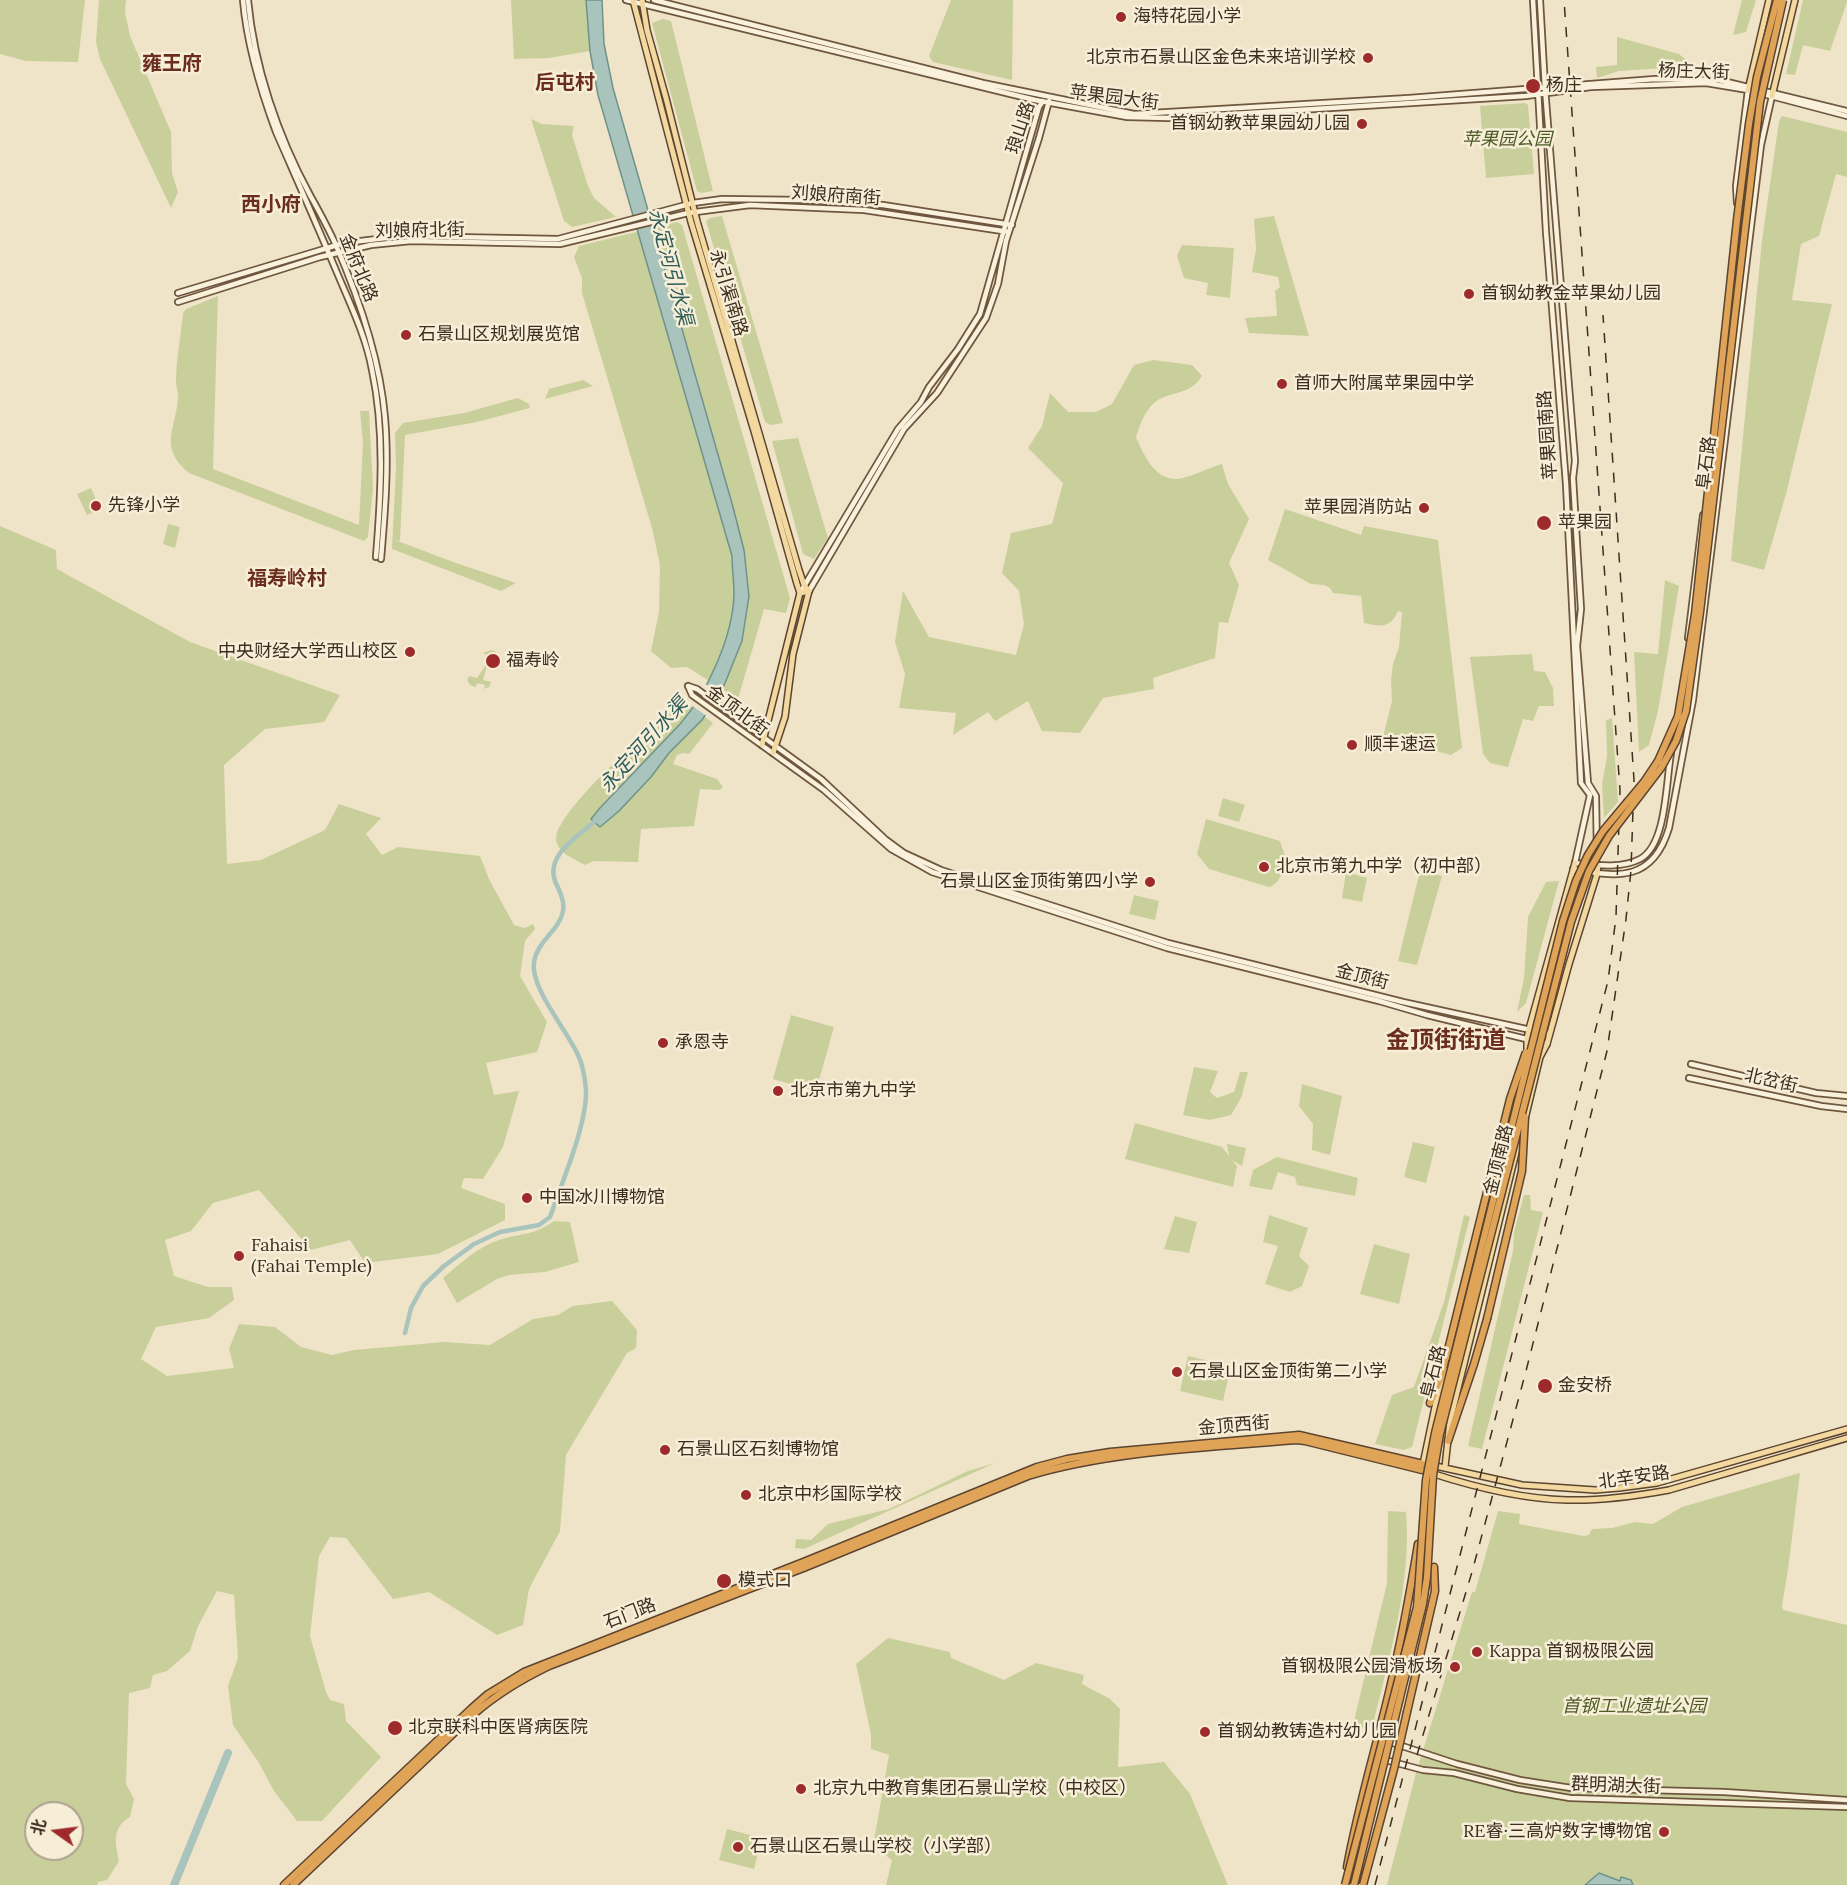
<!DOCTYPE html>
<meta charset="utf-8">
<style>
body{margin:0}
#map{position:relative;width:1847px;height:1885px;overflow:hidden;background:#f0e4c8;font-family:Lora,"Noto Sans SC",serif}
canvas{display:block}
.north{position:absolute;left:24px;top:1801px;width:60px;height:60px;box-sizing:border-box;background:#f7eed8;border:2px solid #ada18e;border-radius:50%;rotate:284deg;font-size:16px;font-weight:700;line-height:24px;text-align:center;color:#3d2e20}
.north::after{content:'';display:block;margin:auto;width:21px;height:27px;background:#9e2a2b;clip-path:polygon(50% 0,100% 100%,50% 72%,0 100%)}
</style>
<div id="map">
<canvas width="1847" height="1885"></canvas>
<div class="north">北</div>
</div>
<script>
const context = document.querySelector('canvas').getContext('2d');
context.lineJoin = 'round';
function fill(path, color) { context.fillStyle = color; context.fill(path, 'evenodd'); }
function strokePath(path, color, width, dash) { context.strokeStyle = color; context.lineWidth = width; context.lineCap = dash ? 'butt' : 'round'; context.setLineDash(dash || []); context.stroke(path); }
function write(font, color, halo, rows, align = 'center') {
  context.font = font + ' Lora,"Noto Sans SC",serif'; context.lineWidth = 5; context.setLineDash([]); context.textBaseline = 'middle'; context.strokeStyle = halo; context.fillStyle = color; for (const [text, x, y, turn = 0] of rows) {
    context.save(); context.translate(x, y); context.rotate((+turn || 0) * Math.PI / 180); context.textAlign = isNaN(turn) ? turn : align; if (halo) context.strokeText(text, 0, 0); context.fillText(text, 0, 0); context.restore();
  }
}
fill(new Path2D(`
 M0,0H85L78,62L26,61L0,54Z
 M99,0H126L125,12L130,36L171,132L172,173L178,192L171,208L100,59L96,42Z
 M511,0H586L590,51L549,58L514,59Z
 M951,0H1013L1012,80L933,62L929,56Z
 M1742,0H1756L1746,32L1733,35Z
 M1803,0H1847V2L1830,51L1803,45L1795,75L1786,74Z
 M663,19L671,21L713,191L701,193L697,191L652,23Z
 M1617,37L1679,54L1694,66L1619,71L1597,78L1596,67L1617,65Z
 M1525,103L1528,105L1534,174L1486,178L1480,106Z
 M1782,116L1847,132V177L1836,174L1819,236L1801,244L1792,300L1832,304L1786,494L1764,570L1731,561L1762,240L1779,121Z
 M531,119L542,124L574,126L572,135L588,186L594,198L616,217L572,227L564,221Z
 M722,216L783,423L770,425L765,422L706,221L710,218Z
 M1274,216L1309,336L1249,333L1245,318L1277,316L1275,291L1280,287L1278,277L1252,272L1256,249L1254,219Z
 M677,222L682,225L790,598L786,613L764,609L738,699L687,667L671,668L651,651L659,612L660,565L652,528L582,293V278L574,257L579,246Z
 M1182,245L1234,248L1230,298L1206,295L1208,283L1184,278L1177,256Z
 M218,296L213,469L359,525L363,442L360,411H369L373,488L368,537L364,541L189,473C157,446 177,428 178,396C178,391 176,387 176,382C176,359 181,335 183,313L186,309Z
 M1153,360L1192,365L1202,376C1189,397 1169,390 1154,403C1144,412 1140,425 1136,437C1143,453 1154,480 1177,479C1186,479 1211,467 1222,464L1228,484L1249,519L1229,563L1239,585L1228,623L1219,622L1215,658L1153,678L1154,689L1103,698L1080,733L1042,731L1028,701L995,721L988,712L953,735L956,713L899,708L905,674L895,642L903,591L929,637L1016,655L1024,624L1019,591L1002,573L1011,533L1052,524L1063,483L1028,448L1042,426L1050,393L1068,412H1096L1112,404L1134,365Z
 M583,380L593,386L545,399L549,389Z
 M518,398L529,404L530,408L477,422L405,435L400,541L395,540L456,563L516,583L501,591L392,549L396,468L395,433L403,423L464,413Z
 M798,438L828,538L814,559L803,554L772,441Z
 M91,488L100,509L87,515L77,494Z
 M1285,509L1361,535L1364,526L1438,540L1462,748L1451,755L1383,737L1392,701L1391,680L1393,664L1399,647L1402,612L1398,611C1391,628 1381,627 1364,623L1361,596L1333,593L1330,588L1324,585L1311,584L1268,560Z
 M168,524L180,527L175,548L163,544Z
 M0,526L56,550L57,569L190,642L340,695L324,722L265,729L224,765L227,864L261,860L325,830L339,804L381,818L366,834L382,855L398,847L480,856L489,879L514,925L525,928L533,924L535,929L525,941L520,976L547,1022L537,1052L486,1063L494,1095L519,1091L503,1147L483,1179L464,1178L461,1188L505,1204V1220L438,1254L365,1263L350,1240L311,1250L259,1190L213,1203L191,1231L165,1240L174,1276L208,1287H232L234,1300L209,1318L156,1327L141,1359L167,1376L234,1368L229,1349L239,1324L275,1327L301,1347L332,1355L354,1350L444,1342L490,1345L533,1319L558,1315L573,1306L612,1301L637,1330L636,1348L627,1353L566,1455L560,1531L529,1589L523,1625L497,1635L429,1592L393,1599L346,1538L330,1537L319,1556L310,1636L326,1692L330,1700L344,1704L346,1721L381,1757L322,1821H297L274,1791L259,1763L233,1725L228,1686L238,1658L234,1595L217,1591L198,1626L190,1651L167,1671L153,1675L150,1688L129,1693L126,1784L134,1799L130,1817C112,1827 115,1843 119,1861L107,1880L98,1882V1885H0ZM36,1813H72V1849H36Z
 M1665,580L1679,586L1658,711L1649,745L1639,752L1634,652L1658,654Z
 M491,650L495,651L498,655L490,654L483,680L491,682L489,687L484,689L485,685L477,683L476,687L470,685L467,680L469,676L477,678L488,662L485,659L487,655L483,653Z
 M1532,654L1534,671L1545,672L1553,688L1554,706H1539L1533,721L1523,719L1508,767L1490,763L1483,754L1470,657Z
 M682,700L713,723L689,754L683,753L677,755L673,764L717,779L723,787L720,790L700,789L694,826L641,829L638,862L594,861L585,865C575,859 556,853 556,838C557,810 658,721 682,700Z
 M1612,718L1618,802L1604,818L1602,784L1607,756L1606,720Z
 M1223,798L1245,805L1239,822L1218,816Z
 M1206,819L1280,841C1281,846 1284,851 1285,856C1286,867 1280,884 1269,887L1209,869L1197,854Z
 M1420,871L1442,876L1417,965L1398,961Z
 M1346,872L1367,878L1362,902L1342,898Z
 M1559,881L1526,1003L1517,1012L1524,978L1528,917L1546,882Z
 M1134,895L1159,901L1155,920L1129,914Z
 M791,1015L834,1027L816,1091L773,1079Z
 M1194,1067L1218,1071L1210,1092L1217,1098L1234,1092L1240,1072H1248L1241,1098L1231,1115L1210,1120L1183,1115Z
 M1302,1084L1342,1096L1330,1155L1312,1150L1313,1124L1299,1106Z
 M1135,1123L1222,1147L1229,1156L1227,1144L1246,1148L1242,1166L1232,1160L1237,1166L1233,1187L1125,1159Z
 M1413,1142L1435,1147L1426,1183L1404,1177Z
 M1277,1157L1358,1178L1355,1196L1297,1185L1295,1177L1278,1172L1272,1190L1249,1186L1253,1170Z
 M1524,1195H1530L1531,1210L1543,1212L1482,1449L1468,1446L1513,1251L1514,1232Z
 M1269,1215L1308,1228L1299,1256L1309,1266L1302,1286L1290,1292L1265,1284L1278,1246L1263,1242Z
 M1464,1215L1470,1217L1412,1447L1404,1450L1375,1444L1392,1395L1414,1387L1444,1302Z
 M1175,1216L1197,1222L1189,1253L1164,1249Z
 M554,1221L570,1222L579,1262L545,1272L509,1275L497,1279L457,1303L443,1278C461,1263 478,1246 502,1239C523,1233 535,1235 554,1221Z
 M1374,1244L1410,1254L1399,1304L1360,1294Z
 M1188,1356L1231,1366L1223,1401L1180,1391Z
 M995,1463L804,1549L795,1548L796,1539L811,1540L828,1524L889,1509L968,1471Z
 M1800,1473L1788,1570L1782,1606L1783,1610L1847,1625V1885H1387L1416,1773L1472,1592H1475L1498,1511L1520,1514L1519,1524L1584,1536L1589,1535L1592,1529L1612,1528L1635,1522L1653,1524L1682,1507Z
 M1388,1511L1406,1512C1412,1584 1389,1656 1373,1725L1366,1729L1353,1725L1387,1583Z
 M888,1638L950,1652L951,1658L1004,1680L1036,1663L1084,1675L1082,1684L1110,1699L1120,1709L1118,1767L1164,1762L1190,1794L1228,1885H886L892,1860L873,1846L889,1755L871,1749V1735L856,1664Z
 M727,1829L762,1838L754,1869L719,1860Z`), '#c9cf9b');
const water = new Path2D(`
 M586,0H602L604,44L613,88L733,507L744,550L749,596L742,641L723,688L702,720L669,753L651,777L619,811L600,827L591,819L599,809L681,723C708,691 733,636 734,594C734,581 732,568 732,556L598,95L590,51Z
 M1599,1873L1620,1881L1621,1877L1631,1880L1633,1885H1585Z`);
fill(water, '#a9c4bc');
strokePath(water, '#6f938a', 1.5);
fill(new Path2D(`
 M704,683L722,696L708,717L691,705Z`), '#f0e4c8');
strokePath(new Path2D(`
 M405,1333L411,1308L423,1286L444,1266L474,1244L500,1232L539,1225L550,1217C562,1182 587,1125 586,1090C585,1079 583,1065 578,1055C567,1030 530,988 534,962C537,941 560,930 563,911C565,901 559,890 555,881C545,853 582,835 598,818`), '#a9c4bc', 4.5);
strokePath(new Path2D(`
 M174,1885L228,1753`), '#a9c4bc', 8);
const secondary = new Path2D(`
 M243,0C247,46 260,89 276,132C297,180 318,227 338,275C351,306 366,337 372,370C385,431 381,495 376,557
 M248,0C254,66 278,136 310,195C319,211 327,226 335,243C359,298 380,358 385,418C389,465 385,512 381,559
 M626,0L1035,100L1127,117L1168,118L1526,96L1591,87L1706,83L1748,90L1847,116
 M654,0L983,83L1134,114L1409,98L1655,79L1719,80L1847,111
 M1533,0L1546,232L1566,484L1581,783L1590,795L1575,863C1595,865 1621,869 1640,859C1667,845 1666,780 1671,753
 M1540,0L1545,88L1575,461L1573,478L1581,609L1577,646L1588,783L1596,796L1597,856
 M1737,203L1736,186L1748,90
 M178,293L344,243L402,236L558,239L693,203L722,199L803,200L883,205L1012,225
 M178,302L320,257L371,245L411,241L560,244L688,213L750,205L864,210L1009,232
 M809,591L904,429L937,393L986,318L998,284L1006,241L1039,138L1049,101
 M800,593L898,429L921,402L929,387L958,349L980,314L1039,107L1043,101
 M1688,638L1703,515
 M688,686L692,695L824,790L891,849L932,872L1167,948L1379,1001L1427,1015L1547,1044
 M688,686L697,689L821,779L885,839L904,853L941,870L1168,943L1403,1002L1549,1034
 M1573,869C1619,878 1653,881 1669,828L1693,700L1761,145L1772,96
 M1691,1064L1816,1093L1847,1096
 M1689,1078L1821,1106L1847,1109
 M1393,1743L1457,1764L1520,1780L1571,1788L1724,1792L1847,1800
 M1389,1761L1423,1770L1454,1773L1517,1789L1570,1798L1847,1807`);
const primary = new Path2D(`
 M633,0L691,222L754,431L797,584L800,593L809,591
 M642,0L647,30L666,98L697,221L799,570L804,585L809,591
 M1748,90L1769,0
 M1772,96L1795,0
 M762,745L800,593
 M773,753L785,717L793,654L809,591
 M1527,1056V1039L1529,1029L1575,863
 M1525,1119L1540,1057L1547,1044L1569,964L1597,874L1598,865
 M1423,1464L1436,1402L1448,1370
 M1431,1465L1522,1485L1595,1490L1619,1488L1657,1483L1847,1429
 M1445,1467L1450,1421L1522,1128
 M1431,1473C1474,1487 1522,1499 1567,1500C1601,1501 1636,1496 1669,1490L1847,1438`);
const highway = new Path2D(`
 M1439,1366L1446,1358L1510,1099
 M1430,1403L1441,1377L1445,1361
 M1448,1441L1474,1364L1487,1319
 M1407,1712L1435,1591L1434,1567
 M1347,1867C1358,1806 1376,1748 1390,1688C1401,1641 1410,1593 1418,1544
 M284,1885L472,1708L488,1694L524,1672L806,1561L1037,1467L1067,1459L1110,1452L1299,1435L1423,1464
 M293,1885L474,1714C498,1693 522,1679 549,1666L806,1567L1028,1476C1110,1451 1212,1447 1297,1440L1305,1441L1422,1470`);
strokePath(secondary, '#6f573f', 8);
strokePath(primary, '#5b4430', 8);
strokePath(highway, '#5b4430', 9);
strokePath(secondary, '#faf1dc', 4.5);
strokePath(primary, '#f3d9a0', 5);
strokePath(highway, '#e0a458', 6);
strokePath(new Path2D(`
 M1417,1755L1472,1572L1526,1371L1607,1051L1626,919L1631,870L1634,780L1603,315
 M1375,1885L1608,981L1616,917L1620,790L1564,0`), '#3d2e20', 1.5, [10, 10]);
const highwayBridge = new Path2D(`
 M1510,1099L1526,1052
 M1487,1319L1522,1171L1525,1117
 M1345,1885L1417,1607L1426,1480L1435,1433L1563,921L1576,881L1588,855L1603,831L1644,782L1658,761L1678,716L1695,614L1737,220L1749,124L1757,77L1777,0
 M1354,1885L1423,1604L1427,1577L1433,1475L1440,1434L1571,922L1589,871L1609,836L1661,768L1676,741L1686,711L1700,612L1760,102L1783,0
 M1363,1885L1394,1769L1407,1712`);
strokePath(highwayBridge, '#5b4430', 9, []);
strokePath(highwayBridge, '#e0a458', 6);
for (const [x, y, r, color] of [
 [1121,17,6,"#9e2a2b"],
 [1368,58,6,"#9e2a2b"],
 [1533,86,8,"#9e2a2b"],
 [1362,124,6,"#9e2a2b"],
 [1469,294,6,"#9e2a2b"],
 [406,335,6,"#9e2a2b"],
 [1282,384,6,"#9e2a2b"],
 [96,506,6,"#9e2a2b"],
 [1424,508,6,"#9e2a2b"],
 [1544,523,8,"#9e2a2b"],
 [410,652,6,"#9e2a2b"],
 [493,661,8,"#9e2a2b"],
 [1352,745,6,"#9e2a2b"],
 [1264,867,6,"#9e2a2b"],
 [1150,882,6,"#9e2a2b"],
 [663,1043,6,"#9e2a2b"],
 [778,1091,6,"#9e2a2b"],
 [527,1198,6,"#9e2a2b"],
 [239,1256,6,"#9e2a2b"],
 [1177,1372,6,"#9e2a2b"],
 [1545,1386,8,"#9e2a2b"],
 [665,1450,6,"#9e2a2b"],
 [746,1495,6,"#9e2a2b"],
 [724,1581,8,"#9e2a2b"],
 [1477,1652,6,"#9e2a2b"],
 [1455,1667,6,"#9e2a2b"],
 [395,1728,8,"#9e2a2b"],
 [1205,1732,6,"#9e2a2b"],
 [801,1789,6,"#9e2a2b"],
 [1664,1832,6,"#9e2a2b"],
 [738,1847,6,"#9e2a2b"]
]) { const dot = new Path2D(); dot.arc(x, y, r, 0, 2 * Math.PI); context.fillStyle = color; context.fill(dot); strokePath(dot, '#f7eed8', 2); }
write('18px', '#3d2e20', '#f7eed8', [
 ["海特花园小学",1133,17],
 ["北京市石景山区金色未来培训学校",1356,58,"right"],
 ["杨庄",1546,86],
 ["首钢幼教苹果园幼儿园",1350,124,"right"],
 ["首钢幼教金苹果幼儿园",1481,294],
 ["石景山区规划展览馆",418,335],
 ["首师大附属苹果园中学",1294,384],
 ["先锋小学",108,506],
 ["苹果园消防站",1412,508,"right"],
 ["苹果园",1558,523],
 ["中央财经大学西山校区",398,652,"right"],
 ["福寿岭",506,661],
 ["顺丰速运",1364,745],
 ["北京市第九中学（初中部）",1276,867],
 ["石景山区金顶街第四小学",1138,882,"right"],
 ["承恩寺",675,1043],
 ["北京市第九中学",790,1091],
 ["中国冰川博物馆",539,1198],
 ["Fahaisi",251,1246],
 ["(Fahai Temple)",251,1267],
 ["石景山区金顶街第二小学",1189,1372],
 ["金安桥",1558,1386],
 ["石景山区石刻博物馆",677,1450],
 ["北京中杉国际学校",758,1495],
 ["模式口",738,1581],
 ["Kappa 首钢极限公园",1489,1652],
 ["首钢极限公园滑板场",1443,1667,"right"],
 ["北京联科中医肾病医院",408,1728],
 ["首钢幼教铸造村幼儿园",1217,1732],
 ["北京九中教育集团石景山学校（中校区）",813,1789],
 ["RE睿·三高炉数字博物馆",1652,1832,"right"],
 ["石景山区石景山学校（小学部）",750,1847]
], 'left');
write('18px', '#3d2e20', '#f7eed8', [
 ["杨庄大街",1694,72,2],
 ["苹果园大街",1114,98,7],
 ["琅山路",1021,128,-72],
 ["刘娘府南街",836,196,4],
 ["刘娘府北街",420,231,-1],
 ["金府北路",358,268,68],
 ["永引渠南路",728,293,73],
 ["苹果园南路",1548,435,-94],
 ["阜石路",1707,463,-83],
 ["金顶北街",737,711,36],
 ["金顶街",1362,977,14],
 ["北岔街",1771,1081,13],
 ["金顶南路",1499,1160,-76],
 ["阜石路",1434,1372,-76],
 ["金顶西街",1234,1426,-5],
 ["北辛安路",1634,1478,-8],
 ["石门路",630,1614,-21],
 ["群明湖大街",1616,1786,2]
]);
write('italic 18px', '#4d5a26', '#f7eed8', [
 ["苹果园公园",1507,140],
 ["首钢工业遗址公园",1634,1707]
]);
write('bold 20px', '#6b2e1e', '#f7eed8', [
 ["雍王府",172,64],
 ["后屯村",565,83],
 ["西小府",271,205],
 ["福寿岭村",287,579]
]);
write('italic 20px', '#2f5d5a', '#f7eed8', [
 ["永定河引水渠",670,267,75],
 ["永定河引水渠",644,745,-48]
]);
write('bold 24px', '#6b2e1e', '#f7eed8', [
 ["金顶街街道",1446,1041]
]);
</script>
